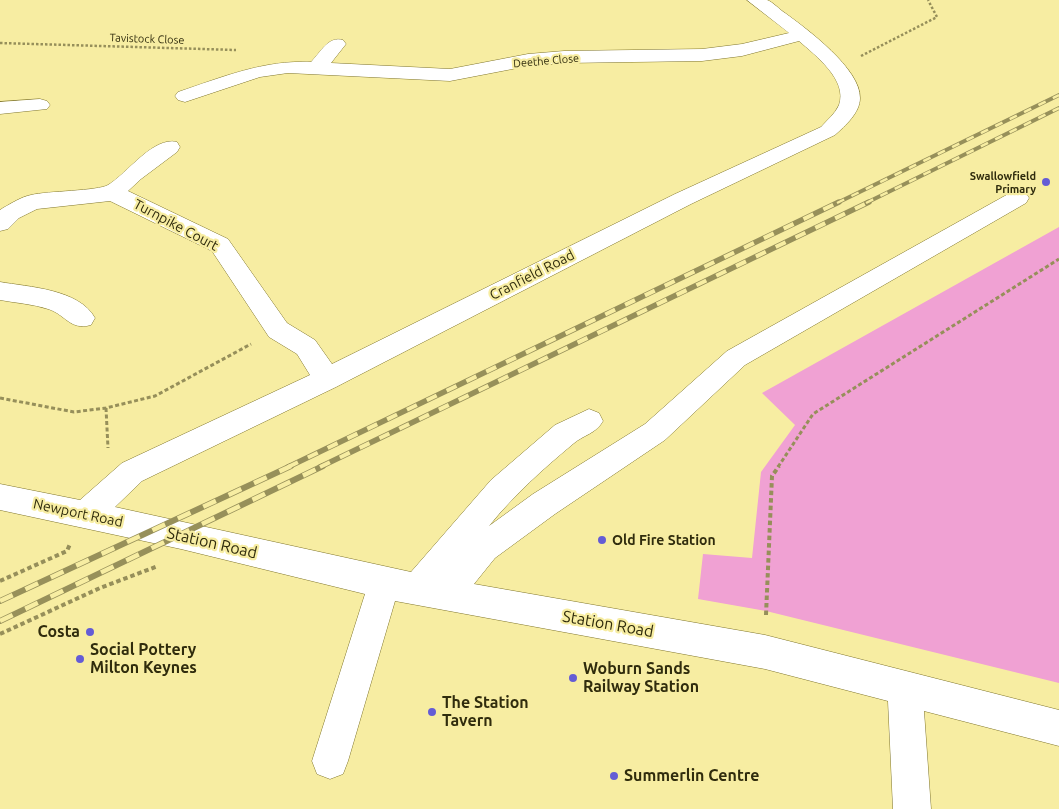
<!DOCTYPE html>
<style>
body{margin:0}
canvas{display:block;background:#f7eda2}
</style>
<canvas width="1059" height="809"></canvas>
<script>
const context = document.querySelector('canvas').getContext('2d');
context.lineJoin = 'round';
function fill(path, color) { context.fillStyle = color; context.fill(path, 'evenodd'); }
function strokePath(path, color, width, dash) { context.strokeStyle = color; context.lineWidth = width; context.lineCap = dash ? 'butt' : 'round'; context.setLineDash(dash || []); context.stroke(path); }
function write(font, color, halo, rows, align = 'center') {
  context.font = font + ' Ubuntu,sans-serif'; context.lineWidth = 4.5; context.setLineDash([]); context.textBaseline = 'middle'; context.strokeStyle = halo; context.fillStyle = color; for (const [text, x, y, turn = 0] of rows) {
    context.save(); context.translate(x, y); context.rotate((+turn || 0) * Math.PI / 180); context.textAlign = isNaN(turn) ? turn : align; if (halo) context.strokeText(text, 0, 0); context.fillText(text, 0, 0); context.restore();
  }
}
fill(new Path2D(`
 M1059,227V683L766,611L698,599L703,554L752,558L761,472L795,425L762,393Z`), '#f0a1d3');
const minor = new Path2D(`
 M747,0C753,0 761,0 767,0C773,2 780,10 785,13C807,29 861,69 860,98C860,113 845,126 835,135L691,204L336,387L142,481L115,507L411,572L491,480L555,425L589,409L599,413L603,421C596,434 583,435 573,444C543,469 514,495 489,526L533,494L645,424L727,351L1010,193L1018,191L1026,193L1029,198L1026,203L745,365L665,440L555,514L495,558L474,584L765,635L1059,710V746L924,711L931,809H893L888,701L765,669L395,601L348,761L343,774L330,779L317,774L312,761L365,594L181,549L0,510V484L80,500L122,463L310,375L297,354L269,337L212,251L110,201L37,209L19,218L8,229L0,231V210L3,208C12,203 21,197 31,195C47,191 98,191 108,185C127,174 153,136 177,142L180,147L177,152L141,179L128,191L228,239L287,323L315,340L332,364L675,194L821,127C827,120 835,114 839,105C848,80 815,55 799,41L742,56L702,61L564,63L528,66L450,81L288,73L260,77L185,102L178,100L175,96L178,92C223,77 263,60 311,62C321,52 328,36 343,40L346,44L331,63L450,69L528,54L564,51L702,49L742,44L789,33Z
 M40,99L47,101L50,105L47,109L0,114V102Z
 M0,282C29,287 79,289 95,318L91,325C70,331 65,314 48,309C33,304 16,303 0,300Z`);
strokePath(minor, '#80762c', 1);
strokePath(new Path2D(`
 M0,43L236,50
 M861,56L937,17L928,0`), '#968f5a', 2.5, [2.5, 2]);
strokePath(new Path2D(`
 M0,398L74,412L106,408L155,396L251,344
 M106,408L108,448
 M778,467L813,414L1059,259`), '#968f5a', 3, [4, 2.5]);
strokePath(new Path2D(`
 M0,581L67,551L70,544
 M766,615L772,476L779,466
 M0,634L100,588L158,566`), '#968f5a', 4, [4.5, 3]);
fill(minor, '#fff');
const railFar2 = new Path2D(`
 M837,203L1059,95
 M866,203L1059,108`);
const railFar1 = new Path2D(`
 M288,467L839,202
 M320,467L869,202`);
const rail = new Path2D(`
 M0,601L291,466
 M0,621L323,466`);
strokePath(railFar2, '#97905a', 4);
strokePath(railFar1, '#97905a', 5.5);
strokePath(rail, '#97905a', 6);
strokePath(railFar2, '#f7eda2', 2.5, [8]);
strokePath(railFar1, '#f7eda2', 4, [11]);
strokePath(rail, '#f7eda2', 4.5, [14]);
for (const [x, y, r, color] of [
 [1046,182,5,"#645cd5"],
 [602,540,5,"#645cd5"],
 [90,632,5,"#645cd5"],
 [80,659,5,"#645cd5"],
 [573,678,5,"#645cd5"],
 [432,712,5,"#645cd5"],
 [614,776,5,"#645cd5"]
]) { const dot = new Path2D(); dot.arc(x, y, r, 0, 2 * Math.PI); context.fillStyle = color; context.fill(dot); strokePath(dot, '#f7eda2', 2); }
write('11px', '#302c0d', '#f7eda2', [
 ["Tavistock Close",147,39,2],
 ["Deethe Close",546,61,-5]
]);
write('bold 11px', '#302c0d', '#f7eda2', [
 ["Swallowfield",1036,176],
 ["Primary",1036,189]
], 'right');
write('14px', '#302c0d', '#f7eda2', [
 ["Turnpike Court",176,225,28],
 ["Cranfield Road",532,275,-27],
 ["Newport Road",78,513,12]
]);
write('bold 14px', '#302c0d', '#f7eda2', [
 ["Old Fire Station",612,540]
], 'left');
write('16px', '#302c0d', '#f7eda2', [
 ["Station Road",212,543,13],
 ["Station Road",608,624,10]
]);
write('bold 16px', '#302c0d', '#f7eda2', [
 ["Costa",80,632,"right"],
 ["Social Pottery",90,650],
 ["Milton Keynes",90,668],
 ["Woburn Sands",583,669],
 ["Railway Station",583,687],
 ["The Station",442,703],
 ["Tavern",442,721],
 ["Summerlin Centre",624,776]
], 'left');
</script>
